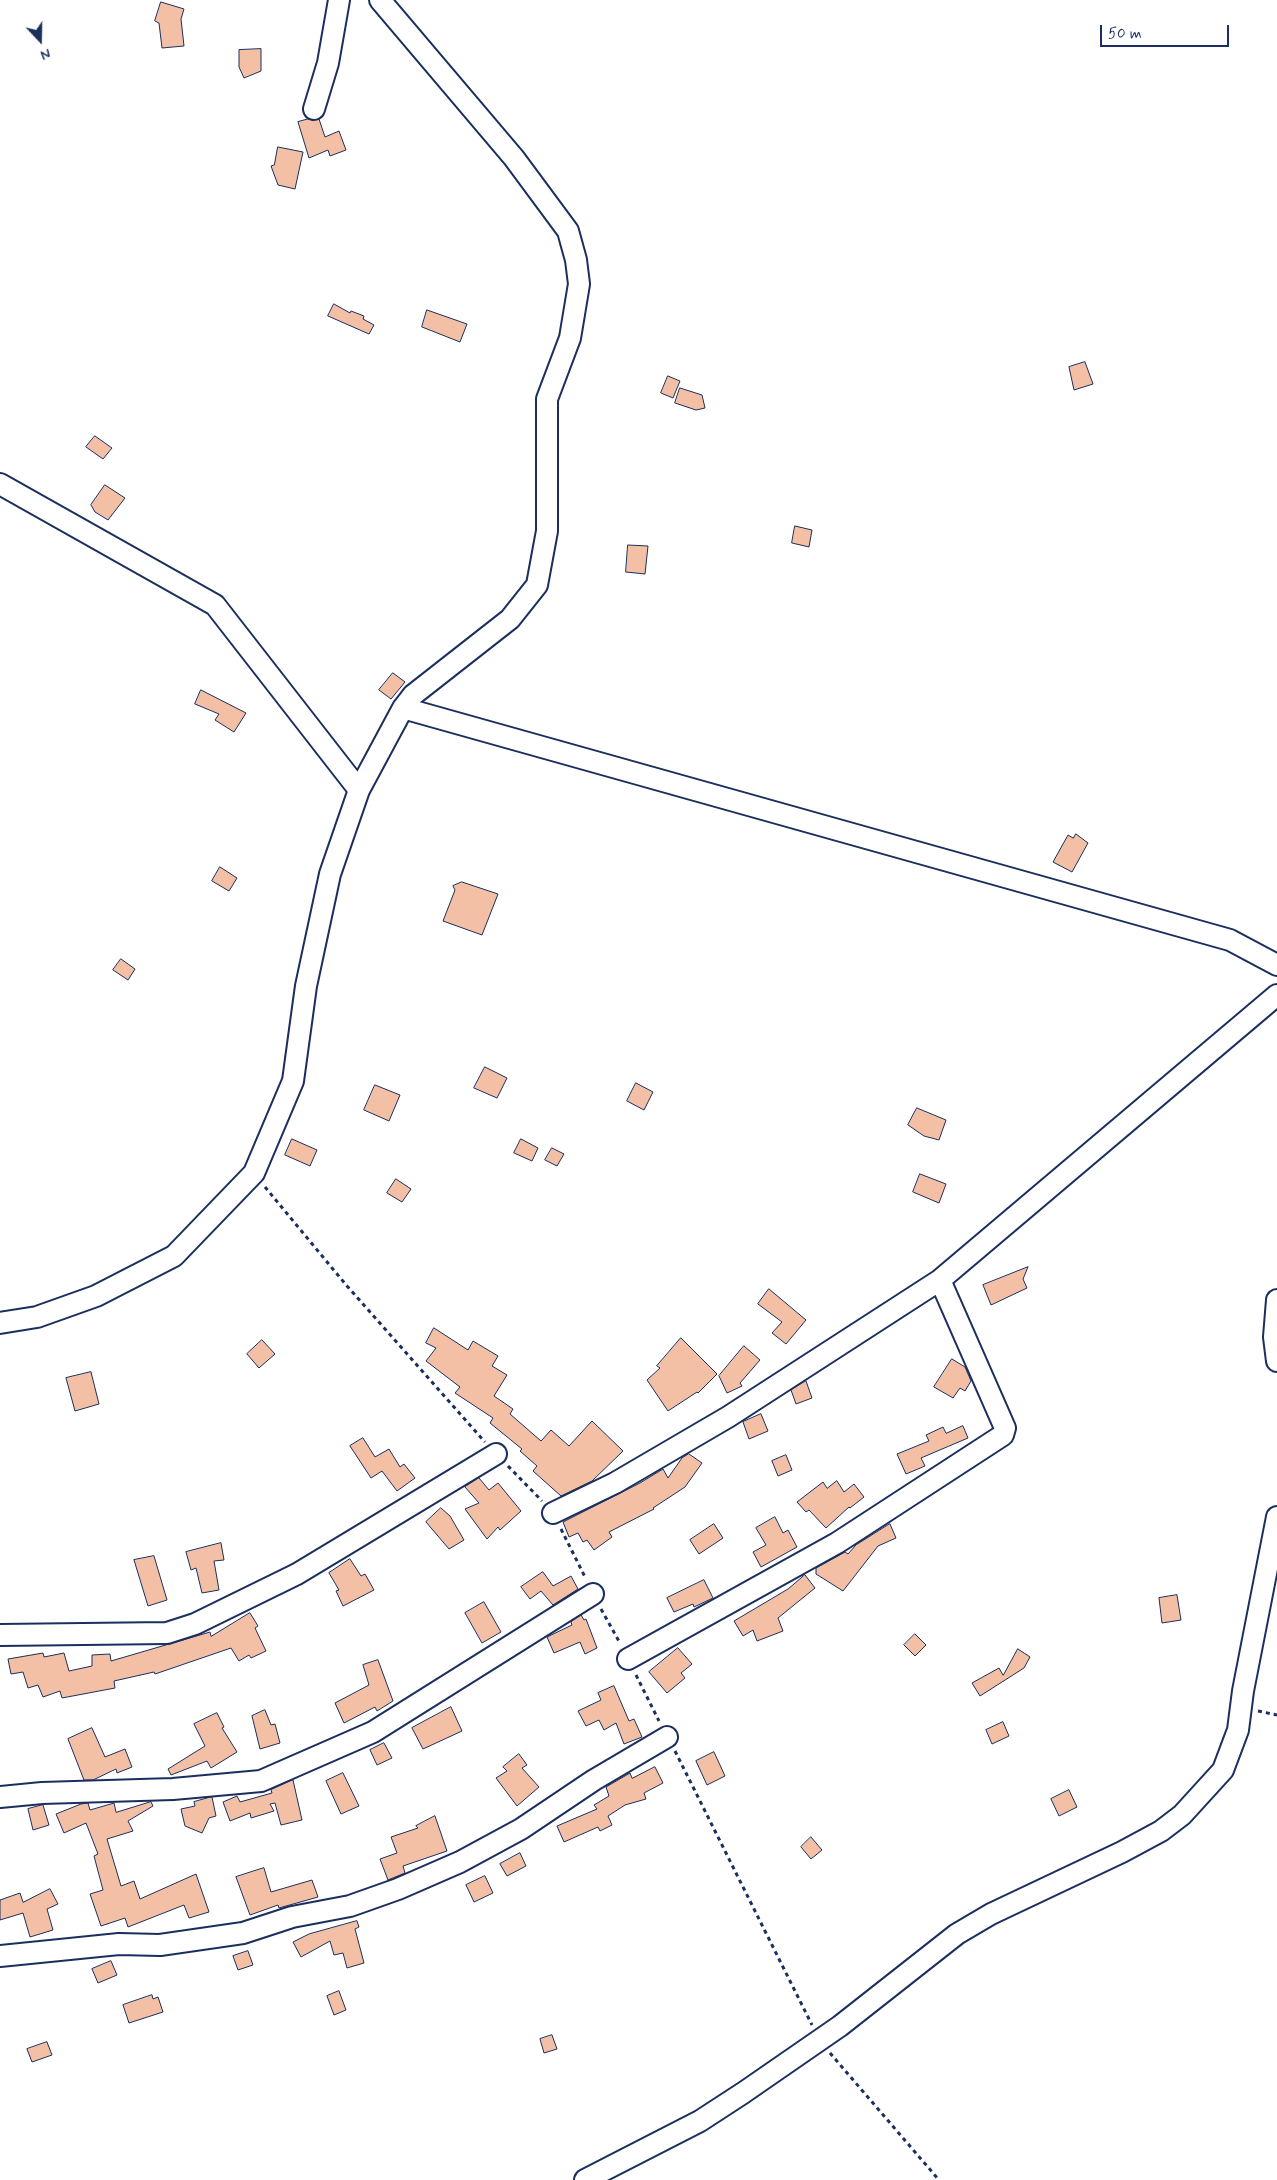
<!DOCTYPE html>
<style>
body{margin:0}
#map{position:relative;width:1277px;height:2180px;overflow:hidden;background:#fff;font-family:Mynerve,sans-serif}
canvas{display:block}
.north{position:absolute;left:15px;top:15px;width:50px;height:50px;-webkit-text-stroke:4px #fff;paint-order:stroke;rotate:159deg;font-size:14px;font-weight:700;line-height:20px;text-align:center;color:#1b2f5e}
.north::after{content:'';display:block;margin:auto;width:18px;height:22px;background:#1b2f5e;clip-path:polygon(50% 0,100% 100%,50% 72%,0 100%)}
.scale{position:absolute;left:1100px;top:25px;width:129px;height:22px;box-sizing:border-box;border:2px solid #1b2f5e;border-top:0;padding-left:6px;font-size:15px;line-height:18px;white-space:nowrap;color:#1b2f5e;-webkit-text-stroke:4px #fff;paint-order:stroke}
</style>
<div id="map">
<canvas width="1277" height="2180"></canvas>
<div class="north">N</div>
<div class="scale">50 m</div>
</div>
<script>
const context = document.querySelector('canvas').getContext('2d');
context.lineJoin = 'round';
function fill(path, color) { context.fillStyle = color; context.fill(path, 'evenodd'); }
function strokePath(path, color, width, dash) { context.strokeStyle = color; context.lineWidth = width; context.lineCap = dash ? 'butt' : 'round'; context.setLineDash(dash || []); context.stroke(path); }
const building = new Path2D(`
 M161,2L184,9L181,19L184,46L162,48L159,23L155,21Z
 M261,49V71L244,78L239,67V50Z
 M308,119H319L325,137L339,131L346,150L330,156L328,150L309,158L298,122Z
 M278,147L303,152L295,189L278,185L271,166L274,165Z
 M334,304L350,313L351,311L364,316L363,319L374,325L369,334L328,316Z
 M427,310L467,324L460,342L422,327Z
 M1085,362L1093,384L1074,390L1069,367Z
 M668,376L680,381L673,398L661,393Z
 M680,388L702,395L705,408L696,410L675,403Z
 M95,436L112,448L103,459L86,447Z
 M105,485L125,498L108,520L95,512L91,505Z
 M795,526L812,530L809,547L792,543Z
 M628,545L648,546L645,574L626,572Z
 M393,673L405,682L391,699L379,690Z
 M201,690L246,713L234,732L215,720L219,714L195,704Z
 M1076,834L1088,843L1072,872L1053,862L1068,835L1073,838Z
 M220,867L237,878L229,891L212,881Z
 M462,882L498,894L482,935L443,921L455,890L453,886Z
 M121,959L135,969L128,980L113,970Z
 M485,1067L507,1078L497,1098L474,1088Z
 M636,1083L653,1092L644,1110L627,1101Z
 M375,1085L400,1095L389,1121L364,1110Z
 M917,1108L946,1120L939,1140L924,1136L908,1125Z
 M292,1139L317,1150L310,1166L285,1155Z
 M521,1139L538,1148L532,1161L514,1153Z
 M552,1148L564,1154L557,1166L545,1160Z
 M920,1174L946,1184L939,1203L913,1192Z
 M396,1179L411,1189L402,1202L387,1193Z
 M1028,1267L1023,1279L1027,1288L991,1305L983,1285Z
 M769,1289L806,1320L786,1344L772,1333L782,1322L758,1304Z
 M434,1328L468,1350L473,1341L498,1356L492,1366L507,1375L494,1396L513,1409L510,1414L541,1441L551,1430L569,1446L592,1421L623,1451L592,1481L561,1496L533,1471L537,1466L520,1451L522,1449L490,1423L493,1418L455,1393L460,1387L426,1361L436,1348L426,1343Z
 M681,1338L717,1374L698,1393L697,1392L668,1411L647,1380L660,1368L657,1366Z
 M262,1340L275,1354L259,1368L247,1354Z
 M744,1346L760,1360L740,1383L742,1386L727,1393L719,1376Z
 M952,1359L965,1367L971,1381L965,1391L960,1388L953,1398L934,1387Z
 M91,1372L99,1404L75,1411L66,1378Z
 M806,1381L812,1398L796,1404L791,1390Z
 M761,1414L768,1431L749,1439L743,1422Z
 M963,1426L968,1438L921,1458L925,1466L906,1474L897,1454L929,1441L926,1435L943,1427L946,1433Z
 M363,1438L375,1457L389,1449L400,1467L404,1464L415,1478L397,1491L382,1471L371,1478L350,1446Z
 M689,1454L702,1463L685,1487L653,1508L654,1509L609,1532L612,1537L594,1550L587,1540L583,1542L578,1533L569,1537L563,1522L640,1483L663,1469L668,1478L682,1458Z
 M786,1455L792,1470L778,1476L772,1461Z
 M479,1478L489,1490L498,1483L521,1511L500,1530L498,1527L487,1539L465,1509L479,1503L465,1487Z
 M837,1481L844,1492L854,1484L864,1497L850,1508L849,1507L826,1528L809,1510L806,1512L797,1502L823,1482L827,1488Z
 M441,1508L450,1516L464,1540L449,1549L426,1522Z
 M775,1517L783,1533L788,1530L797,1547L761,1567L753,1552L766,1545L756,1528Z
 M714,1524L723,1538L699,1554L690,1540Z
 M890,1524L896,1538L878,1546L843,1591L816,1574V1568L845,1552L848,1554L856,1545Z
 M221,1543L224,1560L214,1561L219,1590L202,1593L196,1568L191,1570L186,1552Z
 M154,1556L167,1600L148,1606L134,1560Z
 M350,1559L361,1576L365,1574L374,1590L343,1606L336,1591L339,1590L329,1573Z
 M543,1572L553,1586L571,1576L578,1589L553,1605L541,1591L530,1599L521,1587Z
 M805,1575L815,1588L778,1618L783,1631L757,1641L753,1630L743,1636L734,1621L788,1589Z
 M704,1580L713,1598L694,1607L693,1604L674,1612L667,1598Z
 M1177,1595L1181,1620L1162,1623L1159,1598Z
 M484,1602L501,1632L482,1643L465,1613Z
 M250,1613L258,1626L255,1628L266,1651L251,1658L249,1655L239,1661L231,1648L155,1674L154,1672L114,1681L115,1688L62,1698L60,1691L43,1697L38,1685L28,1688L23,1672L11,1674L8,1659L43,1653L44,1657L64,1653L69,1671L92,1666V1655L110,1654L111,1661L210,1632L211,1636Z
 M581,1615L584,1620L586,1619L597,1648L585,1654L580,1642L554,1653L547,1637L572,1625L571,1622Z
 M915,1634L926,1645L915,1656L904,1645Z
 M678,1648L692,1664L681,1673L685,1678L667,1693L649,1672Z
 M1018,1649L1030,1657L1024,1668L980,1696L972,1683L999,1668L1003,1675Z
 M378,1660L393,1701L377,1711L375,1707L344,1723L335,1703L369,1685L363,1665Z
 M614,1686L629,1721L634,1719L642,1737L624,1744L616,1723L604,1730L599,1720L586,1726L578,1711L601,1700L598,1693Z
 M451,1707L462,1731L423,1749L412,1728Z
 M265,1710L271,1725L275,1724L280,1743L260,1749L252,1716Z
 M217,1713L224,1727L222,1728L237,1752L211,1768L207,1761L171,1775L168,1769L205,1746L194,1724Z
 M1003,1722L1009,1736L992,1744L986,1730Z
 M92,1728L105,1757L125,1749L132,1767L117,1773L116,1769L93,1780H84L68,1739Z
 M384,1743L392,1758L377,1765L370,1750Z
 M714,1752L725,1776L707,1785L696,1761Z
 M519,1754L527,1765L522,1768L539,1787L517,1806L496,1778L507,1771L503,1767Z
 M655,1767L663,1783L644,1793L646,1799L625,1805L608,1816L612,1825L600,1831L598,1827L564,1842L557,1826L597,1809L594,1805L609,1796L606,1787L630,1773L632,1778Z
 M343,1773L359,1806L341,1814L326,1781Z
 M293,1780L302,1820L281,1825L275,1803L270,1804L274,1811L251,1818L250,1813L230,1821L223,1802L237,1796L240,1802L272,1793L271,1790Z
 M1069,1790L1077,1807L1059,1816L1051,1799Z
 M212,1797L216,1816L209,1818L202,1833L185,1826L181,1809L195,1806L194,1802Z
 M151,1802L153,1806L128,1821L133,1831L107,1839L121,1886L134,1881L140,1899L196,1874L209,1912L189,1918L184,1905L128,1927L125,1918L101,1926L90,1894L103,1890L94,1856L98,1854L86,1823L64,1833L56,1814L81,1804L88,1803L90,1810L114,1803L116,1812Z
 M43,1805L49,1825L33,1830L28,1809Z
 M435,1816L447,1851L403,1866L405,1873L388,1880L380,1859L397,1853L391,1837L418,1828L416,1826Z
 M811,1837L822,1850L811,1859L801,1847Z
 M520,1853L526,1866L507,1876L500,1864Z
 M264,1868L271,1892L312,1880L318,1897L279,1908L278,1905L250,1915L236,1877Z
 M485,1876L493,1893L474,1902L466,1885Z
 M50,1889L58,1904L47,1909L53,1930L30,1937L23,1913L0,1920V1900L20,1893L23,1902Z
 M357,1921L359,1927L355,1929L364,1963L347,1968L343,1953L334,1955L330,1941L301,1957L293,1942L309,1934Z
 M248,1951L253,1965L238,1970L233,1956Z
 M111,1961L117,1975L98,1983L92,1969Z
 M339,1991L346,2010L334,2015L327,1996Z
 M152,1995L153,1999L158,1997L163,2012L129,2023L123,2005Z
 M552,2035L557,2049L544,2053L540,2039Z
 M47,2042L52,2055L32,2062L27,2049Z`);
fill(building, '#f3c0a5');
strokePath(building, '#1b2f5e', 1);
const minor = new Path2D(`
 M314,109L328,63L339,0
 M0,484L215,605L359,790
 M403,708L1230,940L1277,965
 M1277,1300L1274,1337L1277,1361
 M0,1323L37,1317L96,1296L174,1256L254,1173L293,1081L306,986L330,874L359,790L403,708L413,695L510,619L537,585L547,531V399L570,338L579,284L576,260L568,231L514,158L380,0
 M553,1513L615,1483L728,1417L940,1280L1277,995
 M0,1635L167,1633L195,1624L297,1574L496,1454
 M628,1659L837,1543L1003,1435L1005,1428L940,1280
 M0,1797L42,1793L173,1789L261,1781L373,1732L593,1594
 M0,1956L119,1944L160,1945L243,1933L292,1917L350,1906L398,1889L460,1862L521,1829L594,1780L667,1737
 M585,2180L700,2121L743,2093L840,2026L957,1934L991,1914L1122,1852L1161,1831L1182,1815L1223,1770L1238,1730L1243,1691L1277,1517`);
strokePath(minor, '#1b2f5e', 24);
strokePath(new Path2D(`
 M265,1187L347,1286L485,1442
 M508,1466L542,1501
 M561,1529L586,1579
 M601,1609L620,1643
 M636,1675L659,1721
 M1258,1711L1277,1715
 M675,1751L812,2025
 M830,2053L939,2180`), '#1b2f5e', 3, [4, 4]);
strokePath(minor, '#fff', 20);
</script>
